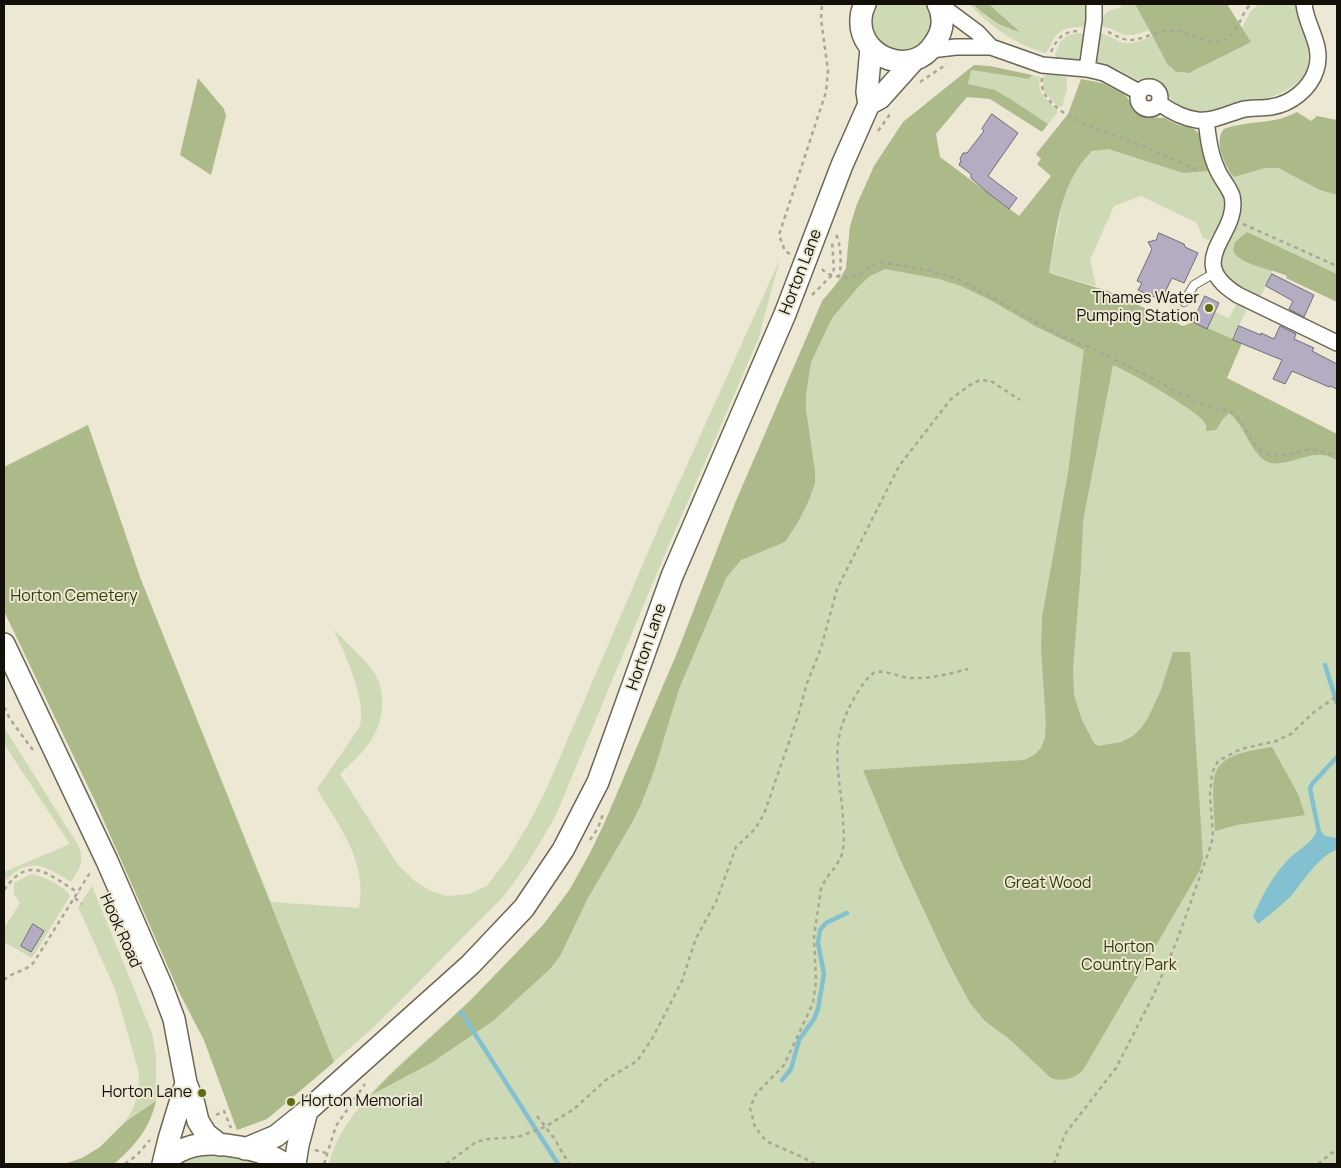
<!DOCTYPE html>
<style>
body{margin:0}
#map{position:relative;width:1341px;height:1168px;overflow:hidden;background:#ede8d3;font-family:Manrope,sans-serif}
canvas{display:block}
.frame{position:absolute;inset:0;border:5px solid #121009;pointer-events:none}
</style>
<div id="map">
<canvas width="1341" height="1168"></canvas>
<div class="frame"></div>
</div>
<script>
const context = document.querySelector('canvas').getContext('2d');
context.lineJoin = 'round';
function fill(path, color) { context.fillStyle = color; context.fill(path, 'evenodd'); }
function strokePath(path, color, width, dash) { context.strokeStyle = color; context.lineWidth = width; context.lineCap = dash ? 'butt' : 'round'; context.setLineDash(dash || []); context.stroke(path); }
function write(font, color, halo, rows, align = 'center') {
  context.font = font + ' Manrope,sans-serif'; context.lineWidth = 4; context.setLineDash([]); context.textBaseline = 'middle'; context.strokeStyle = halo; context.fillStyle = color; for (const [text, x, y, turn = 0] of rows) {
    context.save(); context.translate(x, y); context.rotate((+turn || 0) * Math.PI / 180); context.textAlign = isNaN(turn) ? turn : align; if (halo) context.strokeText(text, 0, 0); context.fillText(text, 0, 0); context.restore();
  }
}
fill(new Path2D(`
 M873,4H931L935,32L907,55L883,50L869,30Z
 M969,4H973L989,19L1011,30L1014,26L989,4H1090L1089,27C1075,27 1061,26 1053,40C1050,45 1050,49 1045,53C1014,44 991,26 969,4Z
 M1120,4H1135L1149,30C1119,41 1127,32 1101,26C1103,13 1108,9 1121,8Z
 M1259,4H1298C1303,22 1313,53 1306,72C1298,95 1230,111 1207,113C1201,113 1194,112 1188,110C1164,102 1171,89 1156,80H1138L1119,70L1098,62L1095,58L1097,32C1106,34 1112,38 1120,42C1131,46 1142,40 1152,36L1171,69L1183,74L1196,70L1220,56L1251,42L1242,28L1250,12Z
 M1088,33L1082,57L1075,61L1057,59L1055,55C1062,34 1067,34 1088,33Z
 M970,70L1029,79L1032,75L1040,77C1036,97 1050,99 1058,112L1048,124L1012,100L995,90L968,85Z
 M1049,74L1067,77V89L1062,107L1057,106L1043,90V77Z
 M1220,139L1222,158L1228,170L1253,171L1265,168H1278L1320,190L1337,195V274L1321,266L1262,267L1273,270L1260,298L1232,284L1221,269L1219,257L1234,223L1220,155Z
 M1099,149H1108L1183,173L1210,171C1214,177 1221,184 1224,191C1232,209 1218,226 1209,240L1203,238L1197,223L1141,196L1114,206L1090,260L1096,286L1049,273L1065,191C1071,177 1082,153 1099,149Z
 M850,226L1227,378L1337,434V1164H329C344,1101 428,1043 473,997C490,980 506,963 523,946C535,933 548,921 558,906C577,881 591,852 604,824L833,288L846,268Z
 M780,259L758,340L668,547L555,817C539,845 523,872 503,897L376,1025L334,1062L267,1119L237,1130L204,1040L180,994L96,803L4,611V467L88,425L141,580L271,902L359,908C368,862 339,826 317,789L359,728C369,706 344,650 333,629C347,644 365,658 375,674C386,692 384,719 373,737C365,751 351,763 340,774L398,865L416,882L431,891L446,896L469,894L487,886L508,858L528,825L545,792L658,529Z
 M1237,303L1247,308L1233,340L1207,329L1215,312L1229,318Z
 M4,727L78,845C85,860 80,869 71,882C44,866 30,855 4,882V872L70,844L4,744Z
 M31,874C43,876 63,885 70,896L32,958L4,942V928L20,903L14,894V883Z
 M92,886L152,1033L156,1056V1101L125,1122C136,1106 140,1092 139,1073L115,989L78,907Z
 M202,1155L243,1158L263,1164H178L193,1157Z`), '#ced9b5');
fill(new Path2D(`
 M973,4H989L1020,32C1001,27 987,18 973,4Z
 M1135,4H1227L1251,42L1189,73L1176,72L1168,65Z
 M974,65L990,66L1032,75L1029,79L971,70L968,84L995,90L1012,100L1048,124L1042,132L990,99L967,97L936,134L940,157L1019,216L1051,176L1037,164L1041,159L1036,154L1068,114L1081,79L1102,83L1122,93L1127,97L1134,110L1144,117L1165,118L1176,124L1194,129L1199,134L1210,171L1183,173L1108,149L1092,151C1059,183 1057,229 1049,273L1108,291L1183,326L1193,322L1242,343L1227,378L1337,434V460C1332,458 1328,455 1322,455C1307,453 1282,468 1268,462C1251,455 1245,425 1229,413L1223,419L1216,430L1206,431C1206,428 1207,426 1205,423C1200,412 1128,371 1113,365L1083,521L1081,568L1073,668L1074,695L1082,720L1094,743L1098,746L1121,742L1133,736L1141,728L1148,718L1161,690L1173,652H1190L1203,858L1200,870L1083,1070C1074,1079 1063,1082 1051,1078L1008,1038L985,1021L970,1003L948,962L900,859L863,770L1024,760L1034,755L1041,748L1045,738L1046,724L1041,648L1042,617L1068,473L1084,350L1035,326L992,301L961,286L939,279L885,269L870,276L859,286L832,318L811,362L806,395V410L815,471V483L809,500L798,522L785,542L741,560L726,578L679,689L654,771L642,802L634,819L588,898L560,956L551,968L493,1021L431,1063L371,1095L389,1076L472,999L543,925L570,889L590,853L604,824L677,653L735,503L814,320L822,301L840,280L846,268L850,226L857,204L874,166L903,122Z
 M198,78L224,109L226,116L211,175L180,155Z
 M1297,112L1311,121L1317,116L1337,120V195L1320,190L1278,168H1265L1234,177C1225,167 1213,140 1224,129C1247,120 1274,125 1297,112Z
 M1247,232L1337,274V302L1286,278L1287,276C1273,269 1238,265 1233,250L1235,242Z
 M88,425L141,580L334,1062L267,1119L237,1130L204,1040L180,994L96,803L4,611V467Z
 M1272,747L1298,794L1305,815L1237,825L1215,831C1213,771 1203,757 1272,747Z
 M156,1101C150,1128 135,1146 114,1164H64L82,1158L100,1147L125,1122Z`), '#acba8a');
fill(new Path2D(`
 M1318,827L1325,836L1337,838V850C1321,853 1302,883 1291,896C1281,906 1269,915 1258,924L1253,916C1261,899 1271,878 1285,863C1295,851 1315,843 1318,827Z`), '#83c1d0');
strokePath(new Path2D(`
 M1325,665L1337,703
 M1319,832L1310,789L1312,784L1337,757
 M461,1012L558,1164
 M782,1080L791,1069L799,1040L814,1019L818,1009L824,974L818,943L820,930L826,923L847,913`), '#83c1d0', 4.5);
const building = new Path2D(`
 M992,114L1018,133L988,176L1017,198L1009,209L987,192L971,178V174L959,165L961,161L960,159L963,153H967L984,131L982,129Z
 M1159,233L1184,244L1185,247L1198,253L1184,283L1172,278L1161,300L1138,290L1142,283L1137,281L1152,249L1148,242L1156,240Z
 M1272,274L1314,295L1304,317L1289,309L1293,301L1266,286Z
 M1205,296L1219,303L1207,329L1193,322Z
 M1239,326L1261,335V333L1274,339L1280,326L1296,334L1294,339L1314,348L1312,351L1337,364V389L1330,386L1329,387L1292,371L1285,384L1273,379L1282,360L1233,340Z
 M33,924L44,931L31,952L21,946Z`);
fill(building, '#b4adc1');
strokePath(building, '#706a7c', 1);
const lane = new Path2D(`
 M1184,302L1194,285L1216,272`);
const street = new Path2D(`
 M939,4L978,33L991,47
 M931,50L956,47H991L1042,65L1087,69L1104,73L1139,92
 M1087,69L1094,20V4
 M1138 98a11 11 0 1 1 22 0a11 11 0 1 1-22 0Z
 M1159,103C1170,111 1183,118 1197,120C1212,122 1227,114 1241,110C1251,107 1261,109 1271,107C1291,104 1310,89 1316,70C1324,45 1306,27 1304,4
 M1206,120C1208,137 1210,154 1217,169C1221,179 1229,187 1232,196C1241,235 1181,260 1238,295L1337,343`);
const secondary = new Path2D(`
 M865,4C863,8 861,14 861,19C858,58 913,78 934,44C939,37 943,28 942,19C942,14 940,8 938,4
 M869,104L880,98L914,60
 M4,644L107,861L162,987L174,1019L186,1083L194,1104L198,1121L206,1134L220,1145
 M245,1149L276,1136L307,1111L470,965L524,908L563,850L598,782L672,576L785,314L842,165L869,104L867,92L871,48
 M163,1164C171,1155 181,1149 193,1146C216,1140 265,1149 284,1164
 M163,1164L169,1139L186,1083
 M295,1164L298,1145L307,1111`);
strokePath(lane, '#6c6755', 10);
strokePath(street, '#6c6755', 18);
strokePath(secondary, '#6c6755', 24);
strokePath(new Path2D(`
 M1108,32C1115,35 1122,40 1130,40C1145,40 1155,29 1175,31C1190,32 1208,47 1224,40C1240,33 1239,15 1251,4
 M1051,52C1057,39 1062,32 1077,31
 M1042,78C1036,114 1112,134 1138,144C1155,151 1171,159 1188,166L1194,169L1202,168
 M920,82L947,64
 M878,131L891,113
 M1243,224L1337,266
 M836,235C841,243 842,266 839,276
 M790,254L785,251L779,235L826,92L828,71L821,19L822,4
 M822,269C826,274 829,274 835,276C866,282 859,267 882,262L927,270L958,279L1054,332L1100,352L1202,404L1235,413C1244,424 1249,439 1259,449C1273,462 1291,452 1307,450C1318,450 1327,452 1337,456
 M812,295L832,275L834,269L832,242
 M4,707L10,719L35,753
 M590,840L598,828L603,814
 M4,890C30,853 48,875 79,893
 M75,898L82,904
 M4,980C13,971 26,972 34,962L91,871
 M216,1115L224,1111L231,1128
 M537,1116L554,1138L569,1164
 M315,1150L326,1153
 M125,1164L137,1155L150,1140
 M324,1164L336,1126L365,1084
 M446,1164L476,1142L488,1139L518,1137L545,1127L574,1109L607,1079L637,1061L652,1039L682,981L696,938L716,902L736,847L755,829L764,814L798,716L807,683L821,648L837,589L899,466L951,399L970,385L980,380L991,381L1020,400
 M815,1164L802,1157L766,1141L755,1127L750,1108L756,1094L784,1065L813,1003L816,982L814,936L821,889C826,874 841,865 843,849C845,839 843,828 843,818C840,772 828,747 852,702C858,691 865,679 875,672C886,670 899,677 910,678C930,679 949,674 968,669
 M1054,1164L1065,1134L1116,1068L1154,994L1178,938L1211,845L1213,837L1210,795L1212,773L1218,761L1241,749L1276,741L1291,734L1314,712L1337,696
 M1318,1164L1337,1149`), '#aaa696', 2.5, [4, 4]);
strokePath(lane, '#fff', 8);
strokePath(street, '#fff', 15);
strokePath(secondary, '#fff', 21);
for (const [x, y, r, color] of [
 [1209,308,5,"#626c13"],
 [202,1093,5,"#626c13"],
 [291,1102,5,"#626c13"]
]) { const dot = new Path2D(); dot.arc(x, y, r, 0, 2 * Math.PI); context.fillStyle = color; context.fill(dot); strokePath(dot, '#ede8d3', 2); }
write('16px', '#121009', '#ede8d3', [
 ["Horton Lane",801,272,-69],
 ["Horton Lane",647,647,-71],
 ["Hook Road",120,931,66]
]);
write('16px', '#121009', '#ede8d3', [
 ["Thames Water",1199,299],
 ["Pumping Station",1199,317],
 ["Horton Lane",192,1093],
 ["Horton Memorial",301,1102,"left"]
], 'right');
write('16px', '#323e05', '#ede8d3', [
 ["Horton Cemetery",74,597],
 ["Great Wood",1048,884],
 ["Horton",1129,948],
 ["Country Park",1129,966]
]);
</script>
